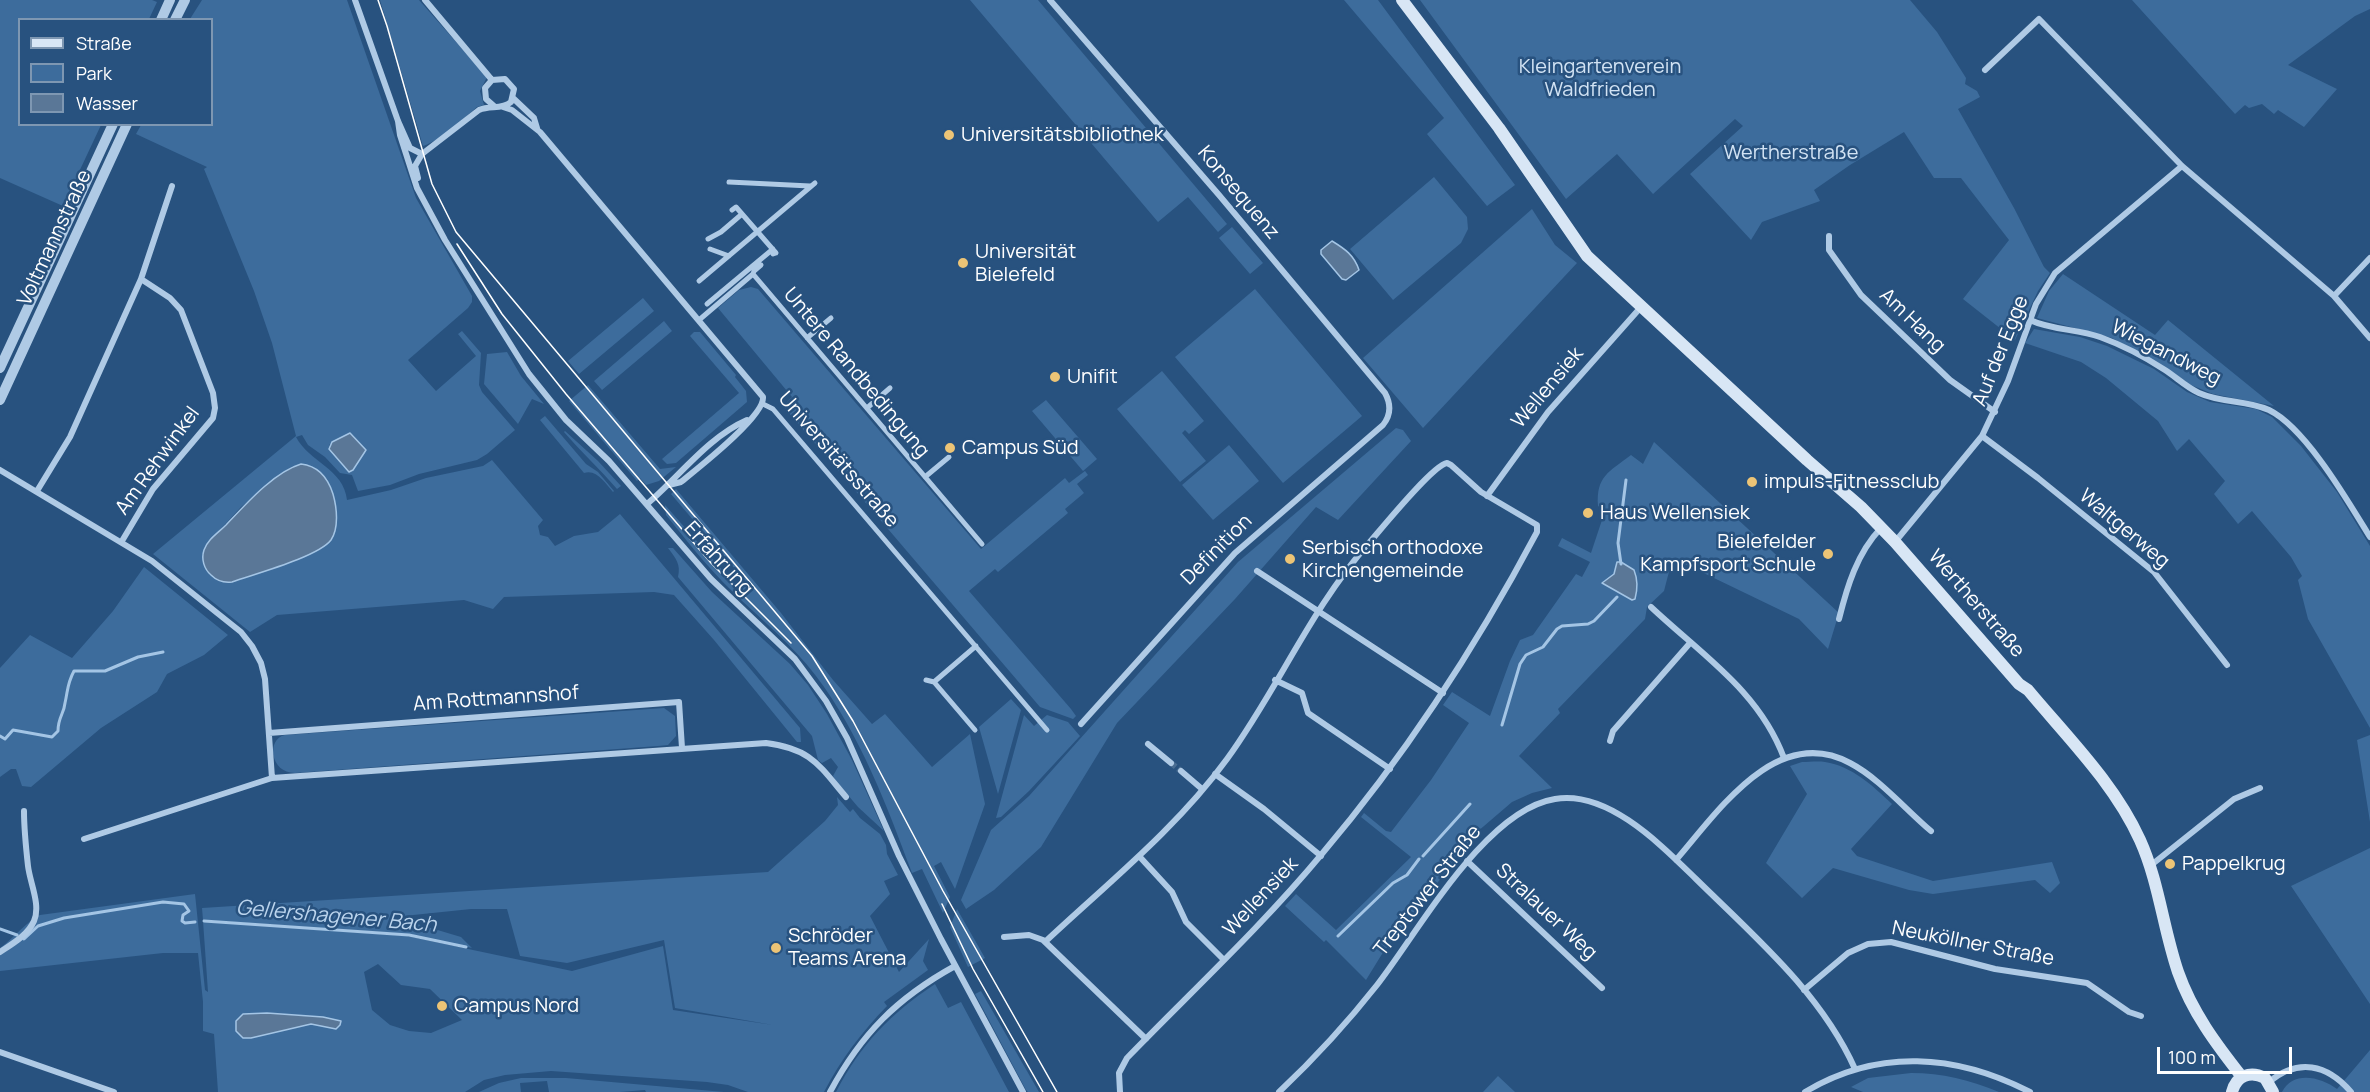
<!DOCTYPE html>
<meta charset="utf-8">
<style>
body{margin:0}
#map{position:relative;width:2370px;height:1092px;overflow:hidden;background:#28527f;font-family:Manrope,sans-serif}
canvas{display:block}
.legend{position:absolute;left:18px;top:18px;width:195px;height:108px;box-sizing:border-box;background:#28527f;border:2px solid #7e97b2;margin:0;padding:8px 10px;list-style:none;font-size:18px;color:#fff}
.legend li{display:flex;align-items:center;gap:12px;height:30px}
.legend b{width:30px;border:2px solid #7e97b2}
.scale{position:absolute;left:2157px;top:1047px;width:135px;height:27px;box-sizing:border-box;border:3px solid #fff;border-top:0;padding-left:8px;font-size:18px;line-height:21px;white-space:nowrap;color:#fff;-webkit-text-stroke:4px #28527f;paint-order:stroke}
</style>
<div id="map">
<canvas width="2370" height="1092"></canvas>
<ul class="legend">
<li><b style="height:8px;background:#d8e6f5"></b>Straße</li>
<li><b style="height:16px;background:#3d6c9c"></b>Park</li>
<li><b style="height:16px;background:#5a7797"></b>Wasser</li>
</ul>
<div class="scale">100 m</div>
</div>
<script>
const context = document.querySelector('canvas').getContext('2d');
context.lineJoin = 'round';
function fill(path, color) { context.fillStyle = color; context.fill(path, 'evenodd'); }
function strokePath(path, color, width, dash) { context.strokeStyle = color; context.lineWidth = width; context.lineCap = dash ? 'butt' : 'round'; context.setLineDash(dash || []); context.stroke(path); }
function write(font, color, halo, rows, align = 'center') {
  context.font = font + ' Manrope,sans-serif'; context.lineWidth = 5; context.setLineDash([]); context.textBaseline = 'middle'; context.strokeStyle = halo; context.fillStyle = color; for (const [text, x, y, turn = 0] of rows) {
    context.save(); context.translate(x, y); context.rotate((+turn || 0) * Math.PI / 180); context.textAlign = isNaN(turn) ? turn : align; if (halo) context.strokeText(text, 0, 0); context.fillText(text, 0, 0); context.restore();
  }
}
fill(new Path2D(`
 M0,0H152L157,2L149,19L20,20V124L101,125L63,206L0,178Z
 M202,0H347L416,198L472,296V302L468,308L408,360L436,391L476,356L458,334L462,331L481,353L479,385L482,392L515,430L487,454L477,460L419,474L390,485L358,491L352,475L340,473L325,457L308,445L302,435L296,437C309,462 344,469 347,500L391,490L426,478L483,466L492,460L543,520L538,526L540,535L548,537L555,546L574,536L598,532L620,514L800,728L801,742H797L714,640L674,595L654,592L504,597L493,609L464,600L277,615L250,632L153,554L296,436L272,343L254,291L204,169L207,167L136,134L141,125L212,124V20L190,19ZM350,433L366,450L352,471L329,445ZM293,466L327,479C334,495 342,521 332,537C321,556 254,574 232,582L218,581L205,568L203,558L208,543L241,507Z
 M380,0H419L487,77L480,91L484,105L477,107L444,136L426,145L423,146Z
 M970,0H1038L1227,224L1218,232L1188,197L1158,222Z
 M1344,0H1378L1515,185L1487,206L1427,134L1444,118Z
 M1420,0H1910L1937,32L1966,78L1965,84L1977,91L1980,97L1958,109L2014,208L2044,267L2050,273L2038,291L2015,340L1963,299L2009,240L1961,178H1934L1904,132L1850,165L1814,190L1820,201L1762,222L1751,240L1690,174L1743,126L1735,119L1653,194L1617,154L1566,199Z
 M2132,0H2370V9L2355,16L2288,65L2337,89L2304,127L2278,110L2274,114L2262,104L2249,108L2245,105L2235,114Z
 M1434,177L1467,217L1468,229L1461,243L1393,300L1350,249Z
 M1532,209L1555,245L1577,263L1423,428L1363,358Z
 M1232,227L1263,263L1250,274L1219,238Z
 M2063,274L2155,335L2168,320L2274,406L2213,394L2191,385L2158,363L2112,338L2037,318L2049,291Z
 M751,287L758,289L981,549L1065,478L1069,483L1085,471L1088,475L1077,484L1084,493L1065,509L1068,513L998,572L995,569L969,591L1071,709L1076,716L1073,719L1040,707L783,406L792,397L718,308L739,290Z
 M1255,289L1362,416L1283,483L1175,357Z
 M643,298L654,311L579,374L568,361Z
 M664,321L672,331L602,390L594,381Z
 M2034,329L2080,337L2107,346L2154,369L2187,392L2210,402L2256,409L2272,417L2301,446L2337,492L2370,546V728L2308,619L2298,580L2302,576L2291,557L2252,511L2238,524L2214,494L2225,481L2189,439L2177,451L2158,421L2106,378L2081,362L2025,343Z
 M694,332H700L736,375L735,377L746,391L747,402L676,463L667,464L662,459L739,393L690,336Z
 M507,352L521,376L544,404L532,399L518,424L484,384L487,354Z
 M1162,371L1204,421L1189,434L1185,430L1182,433L1206,461L1180,482L1117,409Z
 M588,385L660,469L676,467L659,481L646,485L640,478L637,481L569,401Z
 M1046,400L1097,459L1083,471L1032,411Z
 M545,416L586,464L598,472L614,491L613,492C605,483 597,469 584,473L540,420Z
 M1396,428L1403,430L1411,441L1338,520L1316,507L1235,599L1117,723L1041,847L994,890L966,909L961,900L991,830L1029,796L1238,562Z
 M565,431L598,461L621,486L617,489C600,469 581,452 564,432Z
 M1654,442L1839,613L1828,649L1799,619L1687,565L1672,560L1664,591L1647,607L1645,619L1558,709L1560,713L1519,756L1552,788L1532,793L1512,802L1477,832L1382,954L1366,980L1326,940L1324,942L1285,906L1296,894L1336,930L1411,857L1361,817L1364,813L1386,831L1391,832L1431,780L1469,723L1443,705L1452,692L1490,716L1510,661L1520,640L1533,635L1576,574L1582,577L1590,562L1558,546L1562,538L1591,553L1602,520L1603,509L1598,506C1596,476 1609,472 1631,455L1643,464Z
 M1229,445L1259,481L1213,520L1182,485Z
 M676,489L781,613L833,680L872,724L885,714L932,767L970,734L985,804L955,889L941,862L934,866L950,897L943,913L922,869L912,873C887,806 860,734 816,676C792,644 760,619 732,591C708,568 687,541 666,515L665,505L738,588L746,582L671,494Z
 M668,548H673L712,592L790,664L808,685L827,714L852,760L884,831L858,807L836,781L833,776L838,767L831,758L822,763L818,760L812,736L678,577C681,564 676,559 668,548Z
 M144,567L228,635L204,655L167,674L157,692L101,728L31,787L22,786L16,769H11L0,777V668L30,635L72,658L113,611Z
 M1011,699L1021,710L998,794L979,727Z
 M664,708L675,716L676,736L668,745L658,746L295,773C270,773 266,739 285,735Z
 M1024,715L1034,726L1047,715L1068,722L1080,736L1029,791L1001,817L996,818Z
 M2370,735V822L2357,740Z
 M1802,762C1809,762 1818,761 1825,762C1852,766 1873,786 1892,804L1851,849L1857,856L1933,881L2052,862L2060,883L2050,893L2035,880L1933,894L1909,890L1833,868L1802,898L1766,863L1807,794L1790,766Z
 M837,797L850,812L853,809L860,818L880,834L886,845L887,854L898,875L884,881L890,894L870,916L899,972L929,939L923,961L928,970L884,1002L887,1006C861,1033 841,1059 824,1092H748L728,1085L707,1082L551,1071L505,1075L484,1080L465,1092H218L214,1034L203,1031V1002L198,953H163L0,971V948C14,938 27,921 40,915L195,894L205,990L208,992L203,921L407,936L572,971L663,946L673,1010L773,1025L675,1008L664,940L567,963L520,956L507,909H471L394,917L461,937L472,948L409,934L203,920L202,908L768,872L825,821L838,805ZM378,964L401,985L430,989L462,1020L431,1033L409,1031L390,1025L372,1010L364,972Z
 M2370,848V1004L2291,886Z
 M957,909L985,958L968,967L950,927Z
 M935,984L948,1008L961,1002L1009,1092H836C861,1044 890,1014 935,984Z
 M981,991L1039,1092H1028L1026,1090L975,994Z
 M2370,1050V1092H2282C2293,1070 2321,1077 2337,1089Z
 M1911,1073C1942,1073 1970,1080 1999,1092H1863L1851,1087L1868,1078Z
 M1498,1076L1515,1092H1483Z
 M521,1078H566L724,1092H646L645,1090L620,1092H549L547,1081L520,1083L521,1092H479L499,1083Z`), '#3d6c9c');
const water = new Path2D(`
 M1332,241C1345,249 1354,255 1359,270L1346,280L1342,279L1321,254V250Z
 M350,433L366,450L353,470L349,472L329,449L332,442Z
 M301,464C319,466 328,478 333,494C337,508 339,528 331,540C318,557 254,574 232,582C224,583 217,581 211,575C204,569 201,559 204,550C208,539 218,533 226,525C245,505 274,472 301,464Z
 M1617,562H1621L1634,570C1638,580 1638,588 1635,599L1632,600L1602,583L1614,574Z
 M267,1013L323,1017L341,1021L340,1025L336,1029L311,1024L251,1038H243L236,1031V1021L243,1014Z`);
fill(water, '#5a7797');
strokePath(water, '#a4c5e5', 1.5);
strokePath(new Path2D(`
 M1621,564L1618,543L1626,480
 M1502,725L1520,664L1526,655L1543,647L1557,629L1562,626L1588,624L1594,621L1617,597
 M0,736L5,739L13,730L52,737L58,731C58,717 64,714 65,703C68,690 67,684 74,671H105L138,657L163,652
 M1423,856L1470,804
 M204,921L409,935L466,947
 M0,929L17,935
 M1338,936L1393,883L1407,875L1419,859
 M24,939L38,926L64,918L163,902L184,904L189,911L183,915L182,921L185,923L195,922`), '#a4c5e5', 3);
strokePath(new Path2D(`
 M1171,763L1181,771`), '#486c92', 6, [6, 3]);
strokePath(new Path2D(`
 M729,182L810,186
 M732,210L736,207L776,253L773,254
 M708,239L721,232L742,214
 M710,249L729,256
 M753,274L754,271L761,265
 M699,281L815,183
 M707,304L773,249
 M699,320L753,274L982,544
 M807,338L831,318
 M763,404L773,409L1047,730
 M867,408L890,388
 M925,477L949,457
 M926,680L934,682L975,730
 M934,682L976,646`), '#afcae5', 5);
strokePath(new Path2D(`
 M355,0L398,121L410,148L422,154
 M425,0L492,80
 M1050,0L1219,195L1385,393C1391,404 1391,415 1383,425L1235,553L1081,724
 M1985,70L2039,19L2182,166L2334,296L2370,338
 M513,98L534,118L537,128
 M503,107L512,110L540,132L763,397C765,416 698,468 681,482L669,485
 M398,121L400,135L417,188L445,240L529,374L566,420L609,461L711,579L795,659L826,701L847,738L899,856L941,939L1023,1092
 M418,178L415,166L422,154L479,110C490,105 502,110 511,102L514,89L505,79L492,80L485,88L486,99L494,106
 M1829,236V250L1861,295L1950,380L1995,412
 M2334,296L2370,258
 M2030,320C2051,330 2077,329 2100,337C2122,345 2145,357 2165,370C2176,377 2186,387 2199,393C2221,403 2247,400 2269,410C2306,428 2349,503 2370,537
 M1982,436L2038,478L2154,572L2227,665
 M0,470L152,561L241,632L252,646L261,663L265,679L272,778
 M37,491L70,437L141,279L172,186
 M1487,496L1548,412L1641,307
 M647,504C678,478 708,437 747,420
 M122,541L153,489L213,418L215,408L213,393L181,310L170,298L141,279
 M1895,542L1982,436L2008,381L2036,304L2055,273L2182,166
 M1257,571L1443,693
 M1651,607C1702,655 1759,691 1784,758
 M1839,619C1847,587 1857,553 1881,528
 M1275,680L1302,693L1308,713L1390,769
 M269,733L679,702L682,748
 M1610,741L1613,731L1690,643
 M1148,744L1171,763
 M1181,771L1202,789
 M1215,774L1264,809L1321,856
 M84,839L272,778L766,743C811,749 818,764 846,797
 M1139,856L1172,892L1186,922L1224,960
 M1676,860C1717,813 1776,723 1850,763C1879,778 1906,810 1931,831
 M1467,861L1602,988
 M2150,866L2234,799L2260,788
 M1004,937L1029,935L1043,940L1146,1039
 M1045,942C1108,883 1176,829 1227,759C1278,689 1311,608 1369,543C1382,528 1433,465 1447,463L1451,465L1481,492L1537,525V532C1476,647 1405,756 1321,855C1261,927 1192,991 1127,1058L1119,1073L1120,1092
 M0,952C12,944 28,935 34,921C41,905 30,883 28,866C26,848 24,829 24,811
 M1804,990L1848,953L1868,944L1891,942L1995,969L2087,983L2129,1012L2141,1016
 M0,1052L114,1092
 M2269,1082C2298,1058 2327,1064 2351,1092
 M830,1092C861,1034 897,998 955,966
 M1279,1092C1314,1059 1347,1023 1377,985C1419,931 1485,810 1555,799C1608,790 1661,845 1696,879C1754,936 1821,993 1855,1069
 M1805,1092C1878,1048 1956,1054 2030,1092`), '#afcae5', 6);
strokePath(new Path2D(`
 M161,20L170,0
 M175,20L185,0
 M0,368L113,124
 M0,400L127,124`), '#afcae5', 10);
strokePath(new Path2D(`
 M1402,0L1499,128L1587,256L1807,460L1861,507L1895,542L2019,684L2028,690C2068,738 2114,783 2140,840C2159,882 2163,928 2178,972C2192,1012 2216,1044 2242,1077
 M2232,1092C2236,1076 2250,1070 2265,1078L2273,1092`), '#d8e6f5', 12);
strokePath(new Path2D(`
 M378,0L387,26L432,184L456,232L812,656L853,721L943,891L1057,1092
 M457,244L502,314L566,394L711,563L791,643
 M942,904L973,969L1043,1092`), '#fff', 1.5);
for (const [x, y, r, color] of [
 [949,135,6,"#ecc476"],
 [963,263,6,"#ecc476"],
 [1055,377,6,"#ecc476"],
 [950,448,6,"#ecc476"],
 [1752,482,6,"#ecc476"],
 [1588,513,6,"#ecc476"],
 [1828,554,6,"#ecc476"],
 [1290,559,6,"#ecc476"],
 [2170,864,6,"#ecc476"],
 [776,948,6,"#ecc476"],
 [442,1006,6,"#ecc476"]
]) { const dot = new Path2D(); dot.arc(x, y, r, 0, 2 * Math.PI); context.fillStyle = color; context.fill(dot); strokePath(dot, '#28527f', 2); }
write('20px', '#d2e3f4', '#28527f', [
 ["Kleingartenverein",1600,67],
 ["Waldfrieden",1600,90],
 ["Wertherstraße",1791,153]
]);
write('20px', '#fff', '#28527f', [
 ["Universitätsbibliothek",961,135],
 ["Universität",975,252],
 ["Bielefeld",975,275],
 ["Unifit",1067,377],
 ["Campus Süd",962,448],
 ["impuls-Fitnessclub",1764,482],
 ["Haus Wellensiek",1600,513],
 ["Bielefelder",1816,542,"right"],
 ["Kampfsport Schule",1816,565,"right"],
 ["Serbisch orthodoxe",1302,548],
 ["Kirchengemeinde",1302,571],
 ["Pappelkrug",2182,864],
 ["Schröder",788,936],
 ["Teams Arena",788,959],
 ["Campus Nord",454,1006]
], 'left');
write('20px', '#fff', '#28527f', [
 ["Konsequenz",1238,193,50],
 ["Voltmannstraße",55,238,-65],
 ["Am Hang",1912,321,44],
 ["Auf der Egge",2001,351,-68],
 ["Wiegandweg",2166,353,27],
 ["Untere Randbedingung",856,373,50],
 ["Wellensiek",1548,388,-50],
 ["Universitätsstraße",838,460,49],
 ["Am Rehwinkel",158,461,-54],
 ["Waltgerweg",2124,529,40],
 ["Definition",1217,550,-45],
 ["Erfahrung",718,559,48],
 ["Wertherstraße",1976,604,49],
 ["Am Rottmannshof",496,699,-4],
 ["Treptower Straße",1428,891,-52],
 ["Wellensiek",1261,897,-47],
 ["Stralauer Weg",1546,912,43],
 ["Neuköllner Straße",1973,944,11]
]);
write('italic 21px', '#bbd4ed', '#28527f', [
 ["Gellershagener Bach",336,917,5]
]);
</script>
